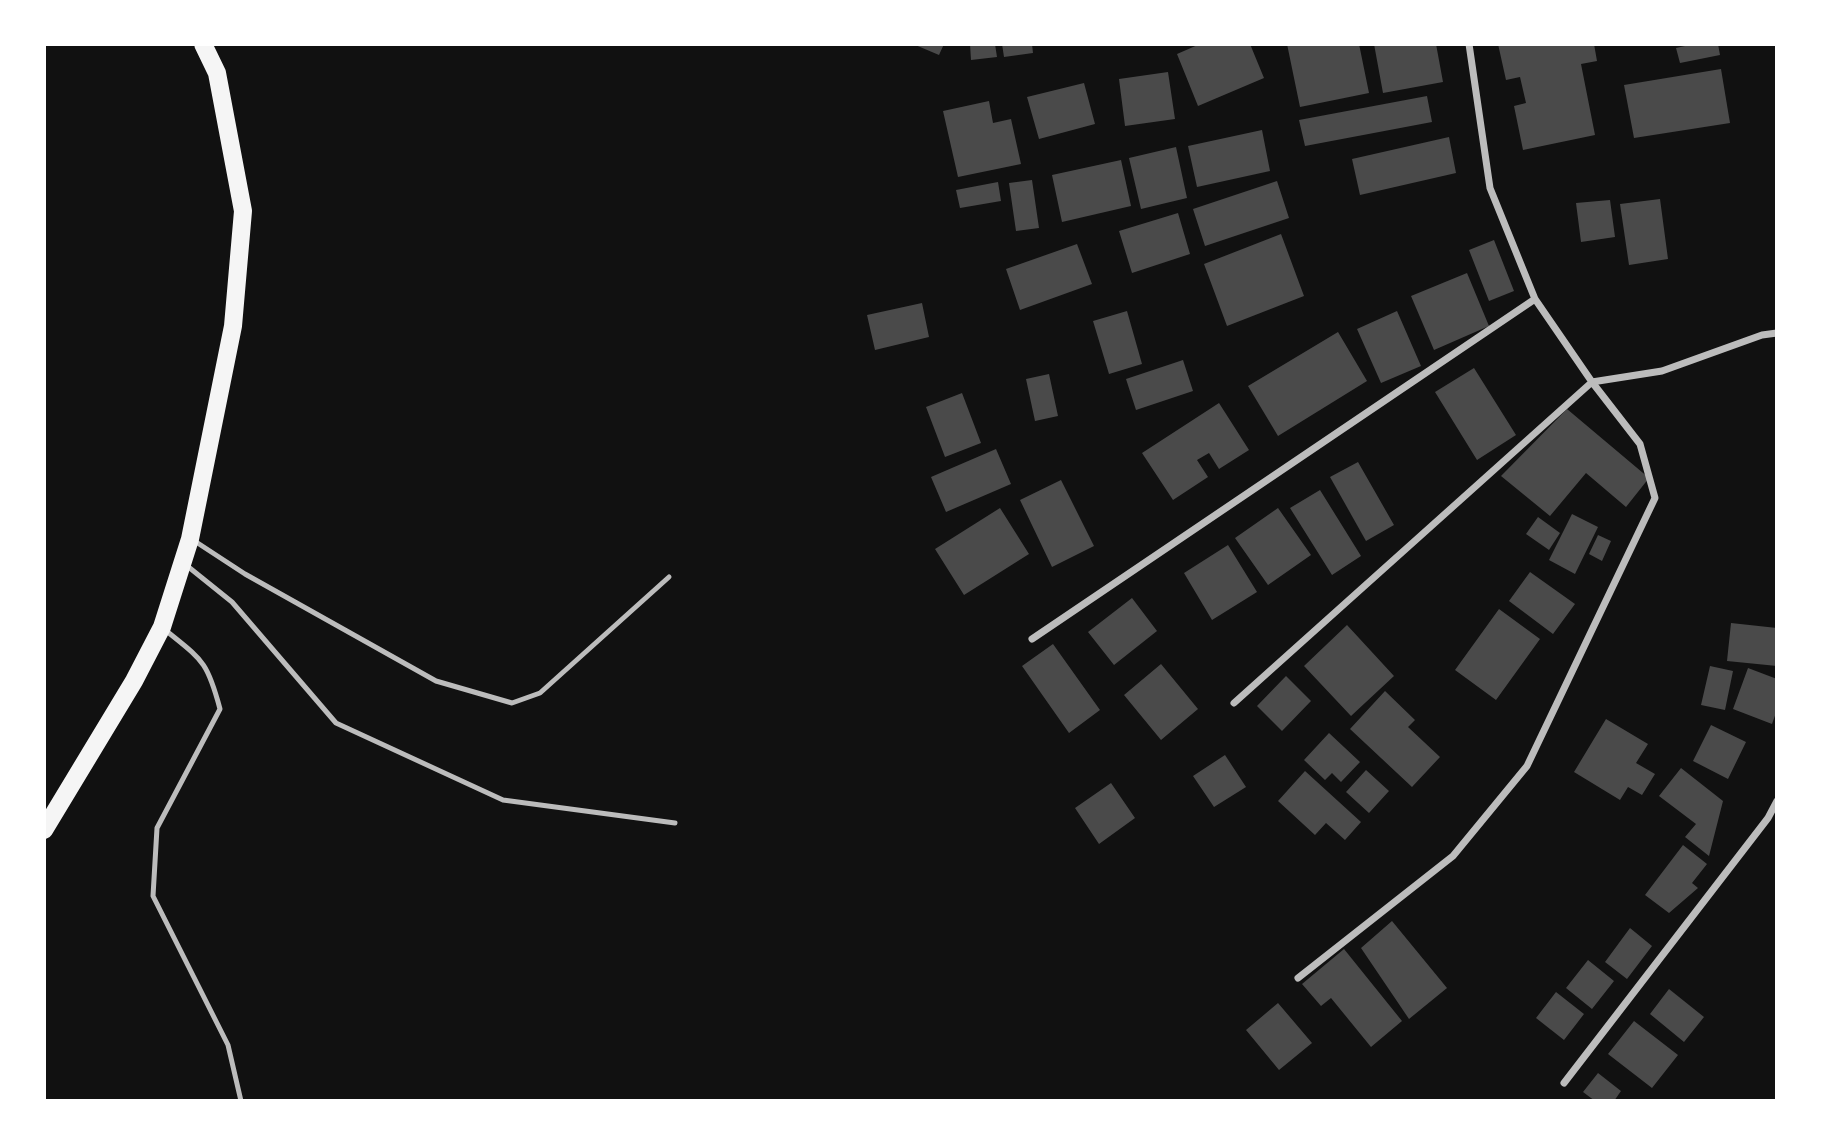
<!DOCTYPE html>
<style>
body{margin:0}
#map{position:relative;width:1821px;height:1145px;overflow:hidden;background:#111;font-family:"Open Sans",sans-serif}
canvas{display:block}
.frame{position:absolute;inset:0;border:46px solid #fff;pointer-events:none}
</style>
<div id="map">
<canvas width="1821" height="1145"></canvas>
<div class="frame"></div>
</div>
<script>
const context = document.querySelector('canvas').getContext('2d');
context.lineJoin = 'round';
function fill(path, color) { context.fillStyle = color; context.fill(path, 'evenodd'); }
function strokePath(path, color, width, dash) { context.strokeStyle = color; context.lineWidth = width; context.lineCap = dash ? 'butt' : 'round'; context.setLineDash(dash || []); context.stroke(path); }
fill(new Path2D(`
 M913,44H944L939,55Z
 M970,44H995L997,57L971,60Z
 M1002,44H1032L1033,53L1004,57Z
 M1200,44H1250L1264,78L1198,106L1177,54Z
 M1287,44H1359L1369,93L1300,107Z
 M1374,44H1436L1443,82L1383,93Z
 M1498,44H1594L1597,61L1581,64L1595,135L1523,150L1514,106L1526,103L1520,77L1506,80Z
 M1694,44H1718L1720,55L1680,63L1676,48Z
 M1721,69L1730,123L1634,138L1624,85Z
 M1168,72L1175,119L1125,126L1119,79Z
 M1084,83L1095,124L1039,139L1027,97Z
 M1427,96L1432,122L1305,146L1299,120Z
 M989,101L993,123L1011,119L1021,164L958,177L943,111Z
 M1262,130L1270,171L1197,187L1188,146Z
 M1449,137L1456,173L1360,195L1352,159Z
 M1176,147L1187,198L1141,209L1129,158Z
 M1121,160L1131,206L1062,222L1052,175Z
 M1032,180L1039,228L1016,231L1009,183Z
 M1277,181L1289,218L1205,246L1193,209Z
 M998,182L1001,201L960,208L956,190Z
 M1660,199L1668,259L1629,265L1620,204Z
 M1610,200L1615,237L1581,242L1576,203Z
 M1178,213L1190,254L1132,273L1119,231Z
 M1281,234L1304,296L1227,326L1204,264Z
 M1494,240L1514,291L1489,301L1469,250Z
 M1077,244L1092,284L1020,310L1006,269Z
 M1467,273L1489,326L1434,350L1411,296Z
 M922,303L929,337L875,350L867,315Z
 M1127,311L1142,364L1109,374L1093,321Z
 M1397,311L1421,366L1381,383L1357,329Z
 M1338,332L1367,381L1278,436L1248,386Z
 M1183,360L1193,391L1136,410L1126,379Z
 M1474,368L1516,435L1477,460L1435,392Z
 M1049,374L1058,416L1035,421L1026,379Z
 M962,393L981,443L945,457L926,407Z
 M1219,403L1249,450L1219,469L1209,453L1197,460L1208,477L1173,500L1142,453Z
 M1567,409L1649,478L1626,507L1586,473L1550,516L1501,476Z
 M996,449L1011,484L946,512L931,477Z
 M1358,462L1394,525L1366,541L1330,477Z
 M1061,480L1094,546L1052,567L1020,500Z
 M1320,490L1361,556L1332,575L1290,508Z
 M1000,508L1029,554L964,595L935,549Z
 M1278,508L1311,555L1268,585L1235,538Z
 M1572,514L1598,527L1575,574L1549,560Z
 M1538,517L1560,533L1549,550L1526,534Z
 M1598,535L1611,541L1602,561L1589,554Z
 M1228,545L1257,592L1212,620L1184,573Z
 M1530,572L1575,604L1553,634L1509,601Z
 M1132,598L1157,631L1114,665L1088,632Z
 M1499,609L1540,639L1496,700L1455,670Z
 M1731,623L1777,628V666L1727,661Z
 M1347,625L1394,676L1351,716L1304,666Z
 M1053,644L1100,710L1069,733L1022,666Z
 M1161,664L1198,709L1161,740L1124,695Z
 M1710,666L1733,671L1725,710L1701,705Z
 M1748,668L1777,679V710L1772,724L1733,709Z
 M1286,676L1311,701L1282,731L1257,706Z
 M1385,691L1415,720L1408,727L1440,757L1412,787L1350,729Z
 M1606,719L1648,744L1636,763L1655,774L1642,795L1628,787L1620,800L1574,772Z
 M1711,725L1746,742L1728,779L1693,761Z
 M1329,733L1360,762L1341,782L1332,773L1325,780L1304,760Z
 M1225,755L1246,787L1214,807L1193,776Z
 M1681,768L1723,801L1709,856L1685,837L1696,824L1659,796Z
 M1366,770L1389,791L1369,813L1346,792Z
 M1305,771L1361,822L1345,840L1326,823L1315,835L1278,801Z
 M1111,783L1135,818L1099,844L1075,808Z
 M1683,845L1707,864L1692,883L1698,888L1669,913L1645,895Z
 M1392,921L1447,988L1409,1019L1361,948Z
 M1630,928L1652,946L1627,979L1605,962Z
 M1344,949L1402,1021L1371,1047L1331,998L1321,1006L1302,984Z
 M1588,960L1614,981L1592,1009L1566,988Z
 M1669,989L1704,1017L1684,1042L1650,1014Z
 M1556,992L1584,1014L1564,1040L1536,1018Z
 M1278,1003L1312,1043L1279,1070L1246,1030Z
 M1634,1021L1678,1055L1652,1088L1608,1054Z
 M1598,1073L1621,1091L1614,1101H1595L1583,1092Z`), '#4a4a4a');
strokePath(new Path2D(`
 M193,540L245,574L436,681L512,703L540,693L669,577
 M186,565L232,602L336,723L503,800L675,823
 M164,629C202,660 207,660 220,709L157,828L153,896L228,1045L241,1101`), '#bcbcbc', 5);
strokePath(new Path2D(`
 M1469,44L1490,188L1535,299L1592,382L1662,371L1762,335L1777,333
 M1032,639L1535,299
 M1234,703L1592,382L1640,444L1655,498L1527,766L1453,856L1298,978
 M1564,1083L1768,818L1777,801`), '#bcbcbc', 7);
strokePath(new Path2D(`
 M44,830L134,681L162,627L190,539L233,326L243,211L217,73L203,44`), '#f5f5f5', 18);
</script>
